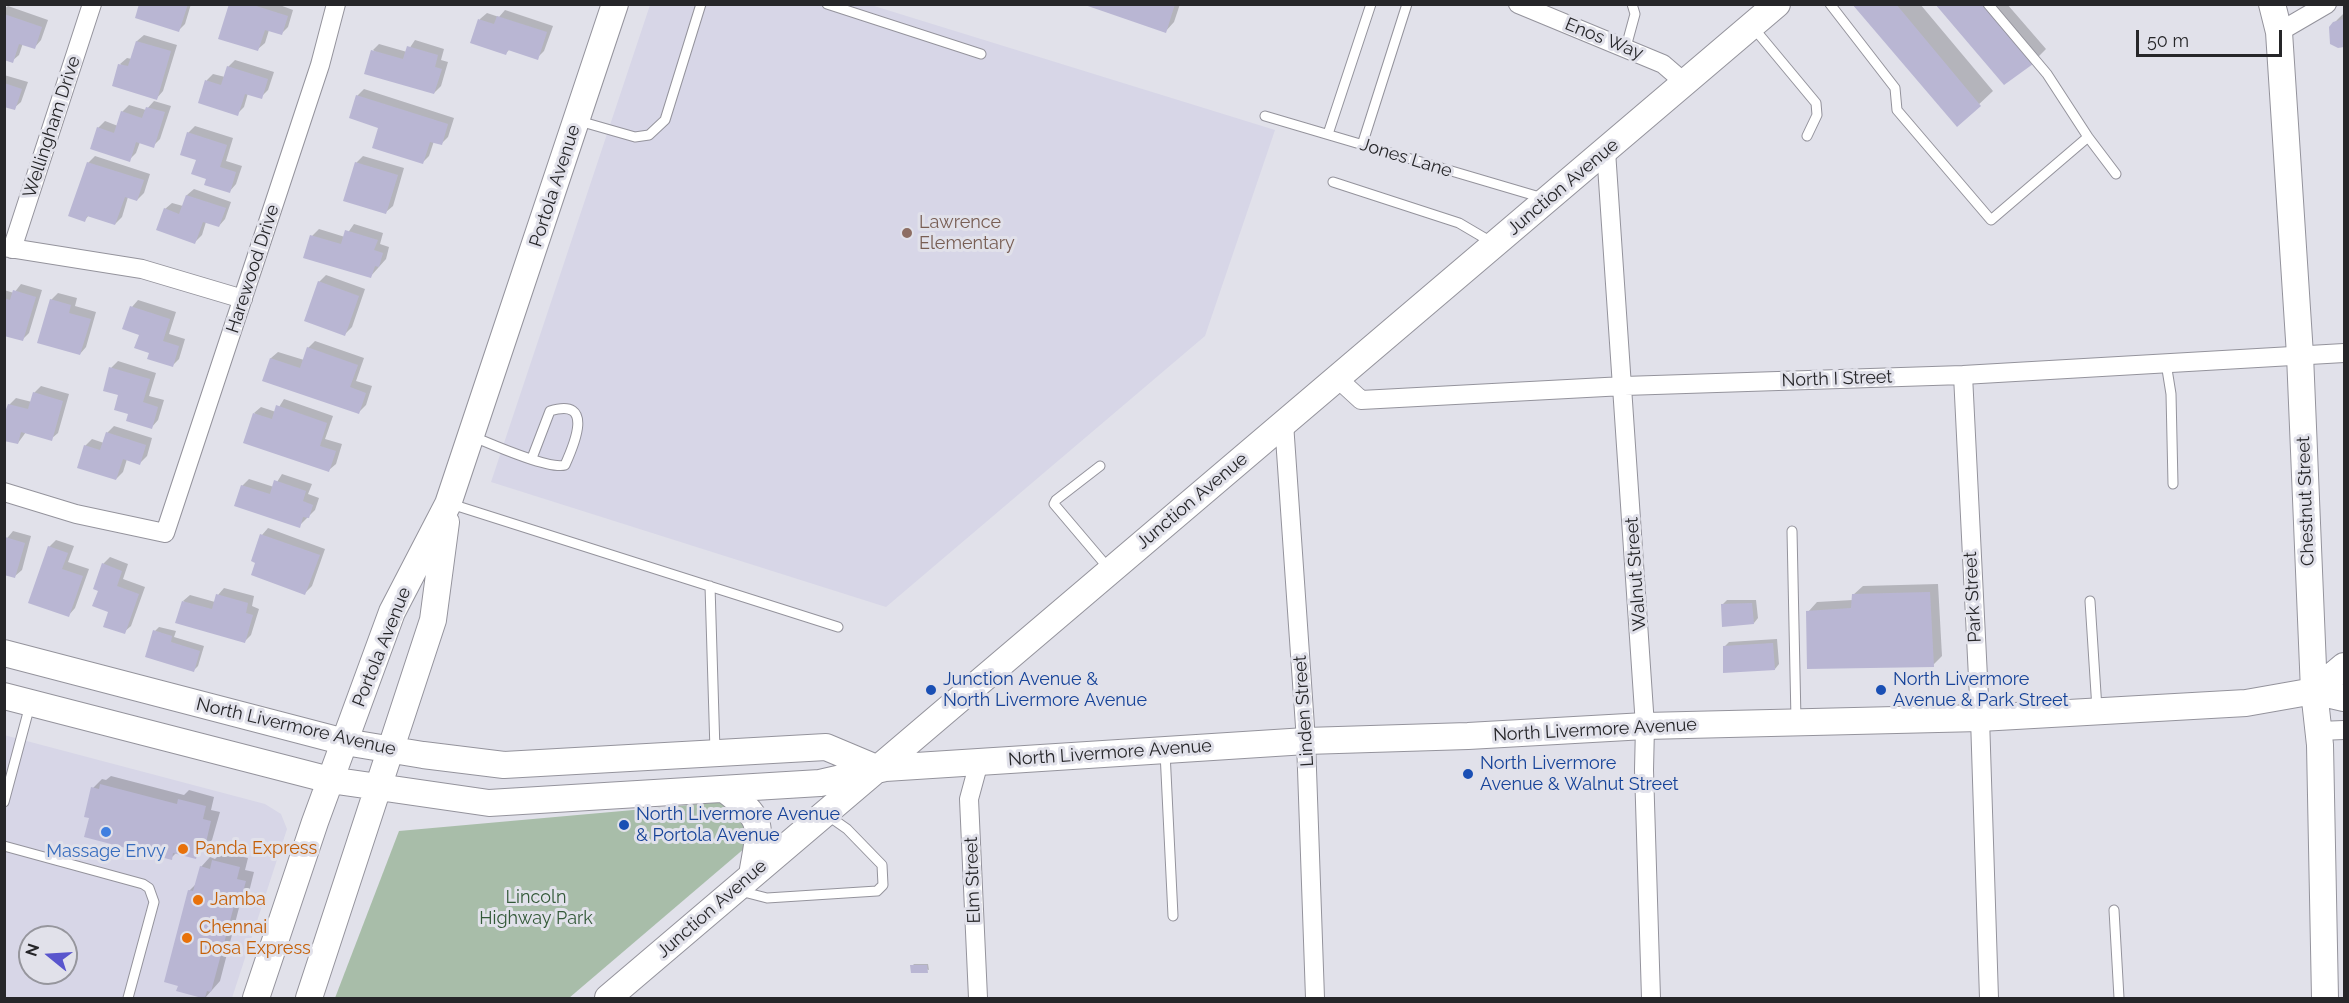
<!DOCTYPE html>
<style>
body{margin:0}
#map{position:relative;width:2349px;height:1003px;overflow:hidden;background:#e1e1ea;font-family:Raleway,sans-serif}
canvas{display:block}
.frame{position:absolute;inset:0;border:6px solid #262629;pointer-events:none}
.north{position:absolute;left:18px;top:925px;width:60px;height:60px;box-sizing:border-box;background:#e1e1ea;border:2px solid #96969d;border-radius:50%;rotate:288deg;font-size:16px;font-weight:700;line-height:24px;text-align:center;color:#262629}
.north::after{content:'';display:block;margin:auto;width:21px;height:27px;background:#5955cd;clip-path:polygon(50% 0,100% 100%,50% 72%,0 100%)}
.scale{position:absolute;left:2136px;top:30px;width:146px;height:27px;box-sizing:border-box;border:3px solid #262629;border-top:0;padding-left:8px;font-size:18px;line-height:21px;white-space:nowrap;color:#262629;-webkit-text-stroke:4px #e1e1ea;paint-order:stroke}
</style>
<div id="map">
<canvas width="2349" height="1003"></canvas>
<div class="frame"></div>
<div class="north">N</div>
<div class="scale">50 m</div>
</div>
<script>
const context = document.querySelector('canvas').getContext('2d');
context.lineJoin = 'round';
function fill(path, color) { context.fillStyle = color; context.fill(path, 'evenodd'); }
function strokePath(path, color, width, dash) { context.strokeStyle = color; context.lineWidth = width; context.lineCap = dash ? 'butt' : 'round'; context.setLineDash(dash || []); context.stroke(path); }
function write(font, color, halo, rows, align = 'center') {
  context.font = font + ' Raleway,sans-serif'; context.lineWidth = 6; context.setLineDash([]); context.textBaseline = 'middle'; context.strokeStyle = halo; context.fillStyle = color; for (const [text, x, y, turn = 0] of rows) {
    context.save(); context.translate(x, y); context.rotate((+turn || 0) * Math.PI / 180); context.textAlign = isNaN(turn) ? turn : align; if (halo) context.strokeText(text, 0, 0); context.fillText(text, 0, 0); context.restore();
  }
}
fill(new Path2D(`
 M650,5H871L1275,130L1205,336L886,607L491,482Z
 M4,735L265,804L281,814L287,829L232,998H5ZM30,937H66V973H30Z`), '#d7d6e7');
fill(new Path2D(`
 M745,800L766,830L569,998H335L399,831Z`), '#a8bda9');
fill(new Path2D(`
 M141,4H191L185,24L178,31Z
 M231,4H277L293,10L288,27L281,34L269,30L265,43L258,49Z
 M1085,4H1180L1174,22L1165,32Z
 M1854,4H1920L1993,91L1957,125Z
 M1937,4H2007L2046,49L2032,63Z
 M8,6L48,20L41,40L35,47L23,43L19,55L12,61L4,59V9Z
 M505,10L553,26L544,51L537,58L510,49L505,54L472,42L480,19L487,13L499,17Z
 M2344,13V46L2338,47L2334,23Z
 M144,35L177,45L163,91L157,98L120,64L127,58L132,59L137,41Z
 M415,40L444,49L441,60L448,62L441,86L434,93L373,50L379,44L407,52Z
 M235,60L274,72L268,90L261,97L248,93L244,107L237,114L200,102L207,80L213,74L225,77L228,67Z
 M4,75L28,82L21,102L14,108L4,105Z
 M364,89L454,118L448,137L441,144L434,141L429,156L423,162L380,127L357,96Z
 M154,101L171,106L160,139L153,146L140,142L136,153L129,160L98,128L105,121L118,126L122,112L129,105L146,110Z
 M195,126L233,138L226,161L242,166L236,184L230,191L208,178L188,133Z
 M95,156L150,174L144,193L137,200L128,197L122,217L115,224L89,215L85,220L88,163Z
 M363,156L404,168L393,206L386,212L356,163Z
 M194,189L231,202L225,219L219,226L206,222L202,235L195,242L165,209L172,203L183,206L187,195Z
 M354,224L383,233L380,244L389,247L386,259L370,277L312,236L319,229L345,237Z
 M326,275L365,289L352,327L345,334L319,282Z
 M21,284L42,290L29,333L22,340L4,334V290L14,293Z
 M58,293L77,298L75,306L96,312L86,347L80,354L51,300Z
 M138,300L176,312L169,334L185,339L179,359L172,366L151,352L132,307Z
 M315,341L364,358L356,381L372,386L366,405L359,412L264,380L271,358L278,352L304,360L308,348Z
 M118,361L156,373L149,396L164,400L158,420L152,427L120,394L111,368Z
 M41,386L69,394L58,433L51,439L26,432L18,443L9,405L16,398L32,402L34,393Z
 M284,399L333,416L325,439L342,444L336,464L329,470L254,413L261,407L276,412Z
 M114,426L152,438L147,456L140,463L127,459L123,472L116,479L85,446L92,439L104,443L107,433Z
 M282,474L312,484L308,494L319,498L315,510L299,526L242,486L249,479L274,487Z
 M268,528L325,549L312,586L305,593L262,535Z
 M13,531L31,536L22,570L15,576L4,573V542Z
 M56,540L74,546L68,562L89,569L75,608L69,615L49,547Z
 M110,557L128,564L123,579L145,587L131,626L124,632L100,590L103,564Z
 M1938,584L1942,656L1933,665L1808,612L1817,602L1853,600V595L1863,586Z
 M224,588L254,596L252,606L259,609L251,635L245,641L183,601L190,595L215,602L218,595Z
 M1727,600H1756L1758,618L1754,623L1723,604Z
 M159,627L176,631L174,637L204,646L198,666L193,671L155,631Z
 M1777,639L1779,664L1775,669L1724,647L1729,642Z
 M111,776L184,795L189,790L214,797L211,810L220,812L212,840L195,857L177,852L171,858L91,816L93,788L102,779L106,780Z
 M222,852L248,858L245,870L254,872L248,896L240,904L220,981L205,998L189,891L197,883L201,867L210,857L215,859Z
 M914,964H928L929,970L912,966Z`), '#0003');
fill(new Path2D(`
 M139,4H188L179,32L135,18Z
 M229,4H250L288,16L282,35L265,30L258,51L218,39Z
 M1082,4H1175L1166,33Z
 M1852,4H1896L1981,106L1957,127Z
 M1935,4H1982L2033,64L2004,85Z
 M4,14L42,27L35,49L19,44L13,63L4,60Z
 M497,16L547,32L538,60L508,50L506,55L470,43L478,19L494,24Z
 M2344,19V47L2338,48L2330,44L2329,27L2333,22Z
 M136,41L171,51L157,100L112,86L118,64L128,66Z
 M407,46L438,55L435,67L442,69L434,94L364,74L371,50L403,59Z
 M227,66L268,79L262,99L245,94L238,116L198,103L205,80L221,85Z
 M4,83L22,89L15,110L4,107Z
 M356,95L448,124L442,145L430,142L423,164L372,148L378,128L349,118Z
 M146,107L165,112L154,148L136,142L130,162L90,149L97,127L114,133L121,111L142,118Z
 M187,132L227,145L220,167L236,172L230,193L204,185L206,179L191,174L196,160L180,155Z
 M87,162L144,180L137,201L125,197L115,225L87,216L85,222L68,216Z
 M355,162L398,175L386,214L343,201Z
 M186,195L226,208L219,227L203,222L195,244L156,230L164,208L179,214Z
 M345,230L378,240L374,250L383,253L379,267L375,266L371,278L303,258L310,235L341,244Z
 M318,281L359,296L345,336L304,321Z
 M13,290L36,297L23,341L4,336V298L10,300Z
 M50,299L71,305L69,313L91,319L80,355L37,343Z
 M130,306L170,319L163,341L179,346L173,367L147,359L149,353L134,348L139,335L122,329Z
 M307,347L358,365L350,387L366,393L359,414L262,381L270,358L300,368Z
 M109,367L150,379L143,402L158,407L152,429L126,421L128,414L114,410L118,395L103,391Z
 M33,392L63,401L52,441L21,432L18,444L4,441V415L8,404L28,409Z
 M276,405L327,423L320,446L336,451L329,472L243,443L253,413L272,419Z
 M106,432L146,445L140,465L123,459L116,480L77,468L84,445L100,450Z
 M274,480L306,491L303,501L313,505L309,518L303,517L300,528L234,506L241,485L270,494Z
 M260,534L320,555L305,595L251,575L255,563L251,561Z
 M5,537L25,543L15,578L4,575Z
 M48,546L68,553L62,569L83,576L69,617L28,603Z
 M102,563L122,571L117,586L139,594L125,634L103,627L108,612L92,606L98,591L93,589Z
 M1930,592L1934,667L1807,669L1806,611L1851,608L1852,594Z
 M216,594L248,603L246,613L253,615L245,643L175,623L182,601L212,609Z
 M1752,603L1754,624L1722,627L1721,604Z
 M153,630L172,636L171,642L200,651L194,672L145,657Z
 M1773,643L1775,670L1723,673V646Z
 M100,784L177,804L178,799L206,806L203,819L211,821L204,851L198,850L196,859L173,853L172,860L84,837L89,818L84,817L91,787L99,789Z
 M212,860L240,867L237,879L246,881L239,907L234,906L211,992L207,991L205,998H202L176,991L178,986L164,982L188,890L193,891L200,866L210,869Z
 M910,965H927L928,973H911Z`), '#b9b6d3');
const lane = new Path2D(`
 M827,4L981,54
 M1830,4L1895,88L1897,110L1991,220L2088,137
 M1988,4L2047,74L2088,137L2116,174
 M1752,26L1816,103L1817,115L1807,136
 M1626,47L1635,14L1632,4
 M1265,116L1543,198
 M579,121L635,137L649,135L665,120L701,4
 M1328,134L1371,4
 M1362,145L1407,4
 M1333,182L1459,223L1493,243
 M2166,363L2171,394L2173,484
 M474,437C491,444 550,470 565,465C574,445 595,397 550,411L532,458
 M1100,466L1056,500L1054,504L1110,570
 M451,504L838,627
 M1792,531L1796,720
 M710,586L715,751
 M2090,601L2097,709
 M1165,752L1173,916
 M4,802L30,705
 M4,846L143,884L149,888L154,902L128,998
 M740,891L767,898L877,891L883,885L882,865L847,829L827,815
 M2114,910L2119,998`);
const street = new Path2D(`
 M1518,4L1663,64L1685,83
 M2279,32L2327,4
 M1606,151L1645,726L1644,770L1651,998
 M4,247L142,269L243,299
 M12,249L92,4
 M1963,375L1980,718L1989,998
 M1337,378L1361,400L1624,386L1963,375L2344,353
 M1284,423L1306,741L1315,998
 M4,492L76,514L165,533L320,65L336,4
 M2319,731L2344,730
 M978,998L969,799L979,762`);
const secondary = new Path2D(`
 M2272,4L2279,32L2300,355L2314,691L2320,745L2325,998
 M4,653L345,742L423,755L504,765L826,747L876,768
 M2314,691L2344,666
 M4,696L330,780L489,803L820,783L885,768L1306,741L1468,736L1645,726L1980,718L2246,703L2314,691L2344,698
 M724,789C767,821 760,826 752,875
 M256,998L315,822L392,612L448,504L615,4
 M309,998L433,620L446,522
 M608,998L1777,4`);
strokePath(lane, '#94939c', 11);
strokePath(street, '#94939c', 20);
strokePath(secondary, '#94939c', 28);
strokePath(lane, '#fff', 9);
strokePath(street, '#fff', 18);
strokePath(secondary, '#fff', 26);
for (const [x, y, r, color] of [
 [907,233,6,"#8d6e63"],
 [931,690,6,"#1a4fb4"],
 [1881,690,6,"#1a4fb4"],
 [1468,774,6,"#1a4fb4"],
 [624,825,6,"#1a4fb4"],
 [106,832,6,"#3f7fe0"],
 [183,849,6,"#e8710a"],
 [198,900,6,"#e8710a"],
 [187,938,6,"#e8710a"]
]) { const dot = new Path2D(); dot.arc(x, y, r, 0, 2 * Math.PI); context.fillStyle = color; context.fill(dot); strokePath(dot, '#e1e1ea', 2); }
write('18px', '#262629', '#e1e1ea', [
 ["Enos Way",1604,39,22],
 ["Wellingham Drive",52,127,-72],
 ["Jones Lane",1406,158,17],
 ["Portola Avenue",555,186,-72],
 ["Junction Avenue",1563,187,-40],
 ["Harewood Drive",253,269,-72],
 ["North I Street",1837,379,-2],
 ["Junction Avenue",1192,501,-40],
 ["Chestnut Street",2306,501,-92],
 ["Walnut Street",1636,574,-94],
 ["Park Street",1973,597,-93],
 ["Portola Avenue",382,647,-68],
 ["Linden Street",1304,711,-94],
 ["North Livermore Avenue",296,727,13],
 ["North Livermore Avenue",1595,730,-3],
 ["North Livermore Avenue",1110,753,-4],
 ["Elm Street",973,880,-92],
 ["Junction Avenue",712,909,-41]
]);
write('18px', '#785e54', '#e1e1ea', [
 ["Lawrence",919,223],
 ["Elementary",919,244]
], 'left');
write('18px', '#164399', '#e1e1ea', [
 ["Junction Avenue &",943,680],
 ["North Livermore Avenue",943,701],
 ["North Livermore",1893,680],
 ["Avenue & Park Street",1893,701],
 ["North Livermore",1480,764],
 ["Avenue & Walnut Street",1480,785],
 ["North Livermore Avenue",636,815],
 ["& Portola Avenue",636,836]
], 'left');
write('18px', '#c56008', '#e1e1ea', [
 ["Panda Express",195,849],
 ["Jamba",210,900],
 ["Chennai",199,928],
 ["Dosa Express",199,949]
], 'left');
write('18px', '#366cbe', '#e1e1ea', [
 ["Massage Envy",106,852]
]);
write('18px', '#335938', '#e1e1ea', [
 ["Lincoln",536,898],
 ["Highway Park",536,919]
]);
</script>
